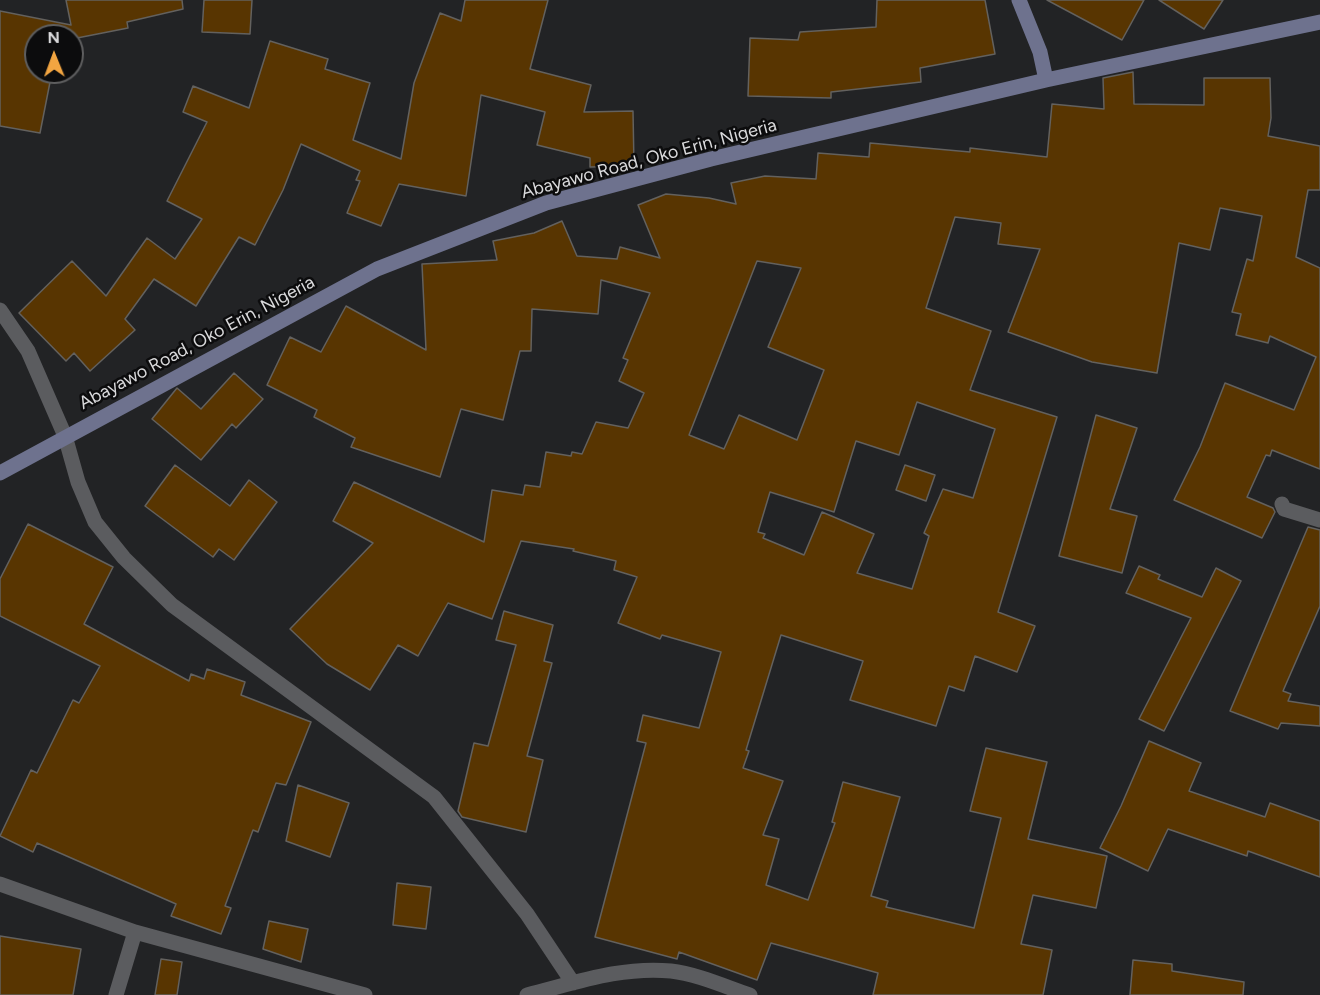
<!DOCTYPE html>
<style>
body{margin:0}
#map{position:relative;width:1320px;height:995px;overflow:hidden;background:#222325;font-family:Figtree,sans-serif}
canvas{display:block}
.north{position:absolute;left:24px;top:24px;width:60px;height:60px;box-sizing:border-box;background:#0c0c0d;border:2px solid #5e5e5f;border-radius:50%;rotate:359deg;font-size:16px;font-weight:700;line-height:24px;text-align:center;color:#d9d9db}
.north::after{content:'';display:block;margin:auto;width:21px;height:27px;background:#f2a541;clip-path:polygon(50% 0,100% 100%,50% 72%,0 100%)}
</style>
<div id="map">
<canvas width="1320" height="995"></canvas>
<div class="north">N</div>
</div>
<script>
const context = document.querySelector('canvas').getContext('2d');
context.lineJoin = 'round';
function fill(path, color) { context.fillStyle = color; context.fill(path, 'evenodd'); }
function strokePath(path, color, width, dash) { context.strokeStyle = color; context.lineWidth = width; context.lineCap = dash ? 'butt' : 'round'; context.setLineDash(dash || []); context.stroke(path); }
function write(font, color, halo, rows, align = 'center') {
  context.font = font + ' Figtree,sans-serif'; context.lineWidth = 5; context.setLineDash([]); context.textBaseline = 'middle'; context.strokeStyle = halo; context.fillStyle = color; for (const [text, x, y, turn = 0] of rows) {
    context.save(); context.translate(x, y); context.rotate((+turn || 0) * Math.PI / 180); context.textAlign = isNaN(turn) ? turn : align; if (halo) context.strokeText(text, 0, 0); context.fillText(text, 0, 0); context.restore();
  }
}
const building = new Path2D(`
 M66,0H182L183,9L127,22L128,28L72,39V36H36V72H52L40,133L0,126V11L71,25Z
 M204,0H252L250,34L202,32Z
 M465,0H548L530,69L591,85L584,112L633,111L634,166L590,167V158L537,145L545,112L481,95L466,196L399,184L381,226L347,213L360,181L356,180L360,171L301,144L283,190L255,245L239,237L196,306L154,279L125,319L135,330L90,371L74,353L66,361L19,313L72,261L106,296L147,238L175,259L202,219L167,201L207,122L183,112L193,86L249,108L270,41L328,59L325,69L370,83L353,140L401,159L414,83L440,13L461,21Z
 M877,0H985L995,54L920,68L921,82L831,92V98L748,96L750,38L798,40L800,32L876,27Z
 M1047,0H1144L1122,40Z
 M1159,0H1223L1204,29Z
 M1133,72L1134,104L1204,105V78H1270L1271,118L1268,136L1320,146V190H1308L1296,257L1320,268V469L1272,450L1270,456L1266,455L1247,497L1273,508L1275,512L1262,538L1174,500L1200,447L1225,383L1294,410L1316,357L1270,336L1268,343L1236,335L1241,314L1232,312L1247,259L1253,261L1262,216L1220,208L1210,250L1179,243L1157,373L1092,362L1008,332L1040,249L998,244L1001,223L955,217L926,308L991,331L970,390L1057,417L998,612L1035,626L1017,672L975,656L964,691L949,686L936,726L850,700L863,661L781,635L746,750L749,751L743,768L783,781L763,835L779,839L766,885L808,900L835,823L832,822L843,782L900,797L871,896L888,901L886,907L974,928L1001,818L970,811L986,748L1047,762L1028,839L1107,856L1096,908L1033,895L1021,944L1052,950L1043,995H873L878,973L771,943L757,980L679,952L677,959L595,937L646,743L637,741L643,715L699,728L721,652L662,635L660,639L618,623L637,577L614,570L616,561L573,551L574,549L521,541L492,619L448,603L418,656L398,645L370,690L327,664L290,629L373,543L333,521L354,482L484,542L492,490L523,495L525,485L540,487L546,452L571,456L572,452L582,454L596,422L628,428L644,393L619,381L628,360L623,358L650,293L601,280L598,314L532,309L531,351H520L503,420L461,409L440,477L351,447L355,438L314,417L317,410L267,385L290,337L321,352L346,306L426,350L422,264L497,260L493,241L534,233L562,221L577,256L617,259L620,247L660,258L638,205L666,194L709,198L736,204L731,183L765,176L816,179L818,153L869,157L870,143L970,152V148L1047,157L1052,104L1104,109L1103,78ZM757,261L801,268L768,347L824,370L797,440L739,415L724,449L689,435ZM917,402L995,429L973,498L943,489L924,533L929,536L912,589L857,573L874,534L822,512L804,555L763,538L765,534L758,532L770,492L834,512L856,441L899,455Z
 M234,373L263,399L236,428L232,424L201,460L152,419L177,388L201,409Z
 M1096,415L1137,428L1110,509L1137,516L1122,573L1059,556Z
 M175,465L230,506L249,480L277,502L234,560L219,549L213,557L145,506Z
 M905,465L935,475L926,501L896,490Z
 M28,524L113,567L84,624L189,681L191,674L204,679L207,669L245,682L241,695L311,722L286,785L276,783L258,832L253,830L225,906L231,908L221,934L171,916L176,904L37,843L33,852L0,836L31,770L37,773L73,700L79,703L100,666L0,616V579Z
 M1308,527L1320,530V606L1283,691L1291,694L1288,701L1320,706V726L1281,723L1278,729L1230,711Z
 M1139,566L1160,575L1158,579L1202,597L1216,568L1241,581L1164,731L1139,719L1191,618L1126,593Z
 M504,611L553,625L544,661L552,663L527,756L543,760L526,832L462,817L458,811L474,743L488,746L516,645L496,640Z
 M1149,741L1201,763L1189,791L1265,817L1270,803L1320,821V877L1248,851L1247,856L1168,829L1148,871L1100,848L1121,806Z
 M298,785L349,803L330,857L286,841Z
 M397,883L431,887L426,929L393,925Z
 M269,921L308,929L301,962L263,949Z
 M0,936L81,949L73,995H0Z
 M161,959L182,962L177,995H155Z
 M1133,960L1172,964V971L1244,982L1243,995H1130Z`);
fill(building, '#583501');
strokePath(building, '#63615e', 1.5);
strokePath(new Path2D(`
 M0,310L28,351L65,436L78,482L95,522L124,558L172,605L434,797L527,914L573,983
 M1282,504L1284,509L1320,520
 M0,884L135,932L365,995
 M116,995L135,932
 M527,995C575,983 622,966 671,971C697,974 726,987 750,995`), '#5b5c5f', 15);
strokePath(new Path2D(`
 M1019,0L1040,52L1046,80
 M0,473L377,269L546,203L711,159L1046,80L1320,22`), '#6e728e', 15);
write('18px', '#d9d9db', '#0c0c0d', [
 ["Abayawo Road, Oko Erin, Nigeria",649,159,-15],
 ["Abayawo Road, Oko Erin, Nigeria",197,343,-28]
]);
</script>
